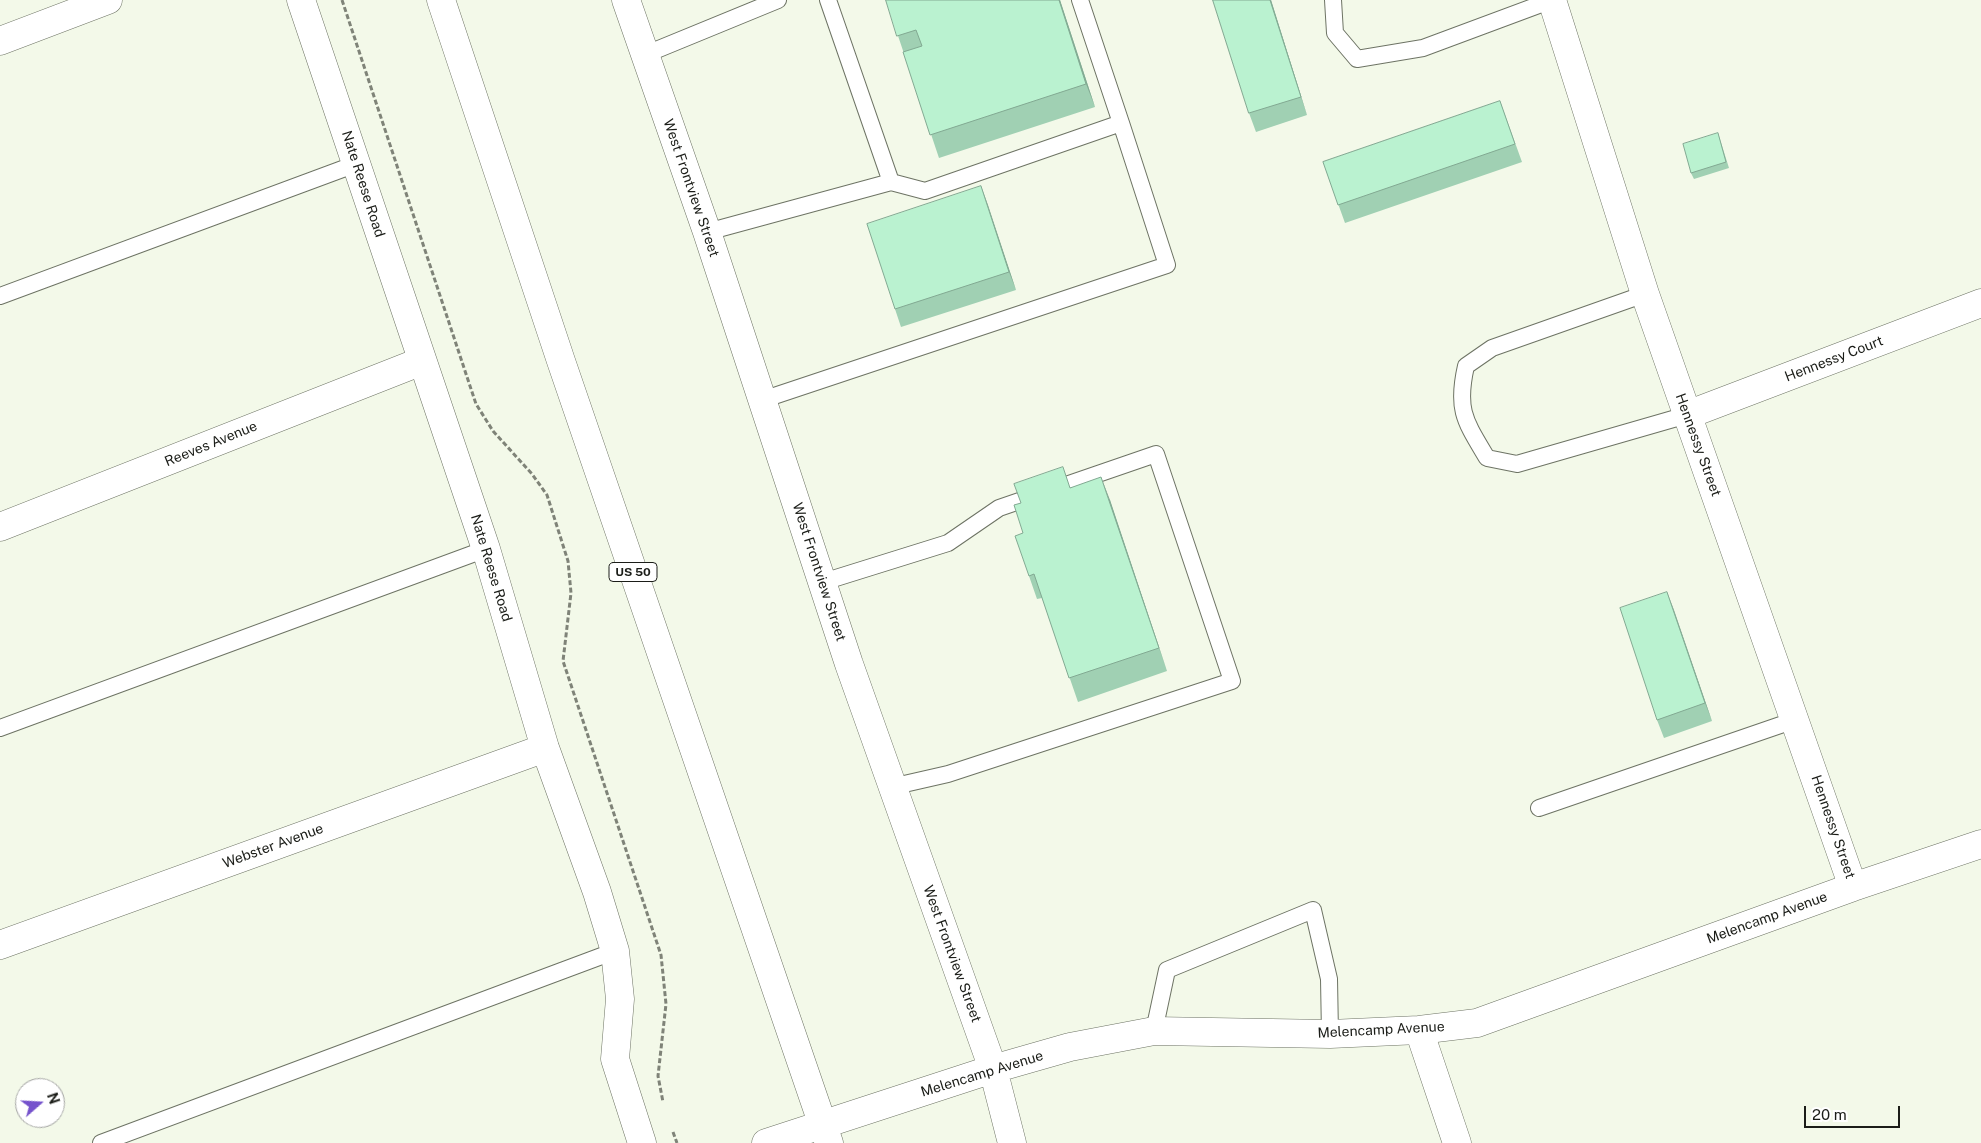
<!DOCTYPE html>
<style>
body{margin:0}
#map{position:relative;width:1981px;height:1143px;overflow:hidden;background:#f3f9e9;font-family:"Public Sans",sans-serif}
canvas{display:block}
.north{position:absolute;left:15px;top:1078px;width:50px;height:50px;box-sizing:border-box;background:#fff;border:1px solid #a4a5a3;border-radius:50%;rotate:71deg;font-size:14px;font-weight:700;line-height:20px;text-align:center;color:#1b1d18}
.north::after{content:'';display:block;margin:auto;width:18px;height:22px;background:#7552cc;clip-path:polygon(50% 0,100% 100%,50% 72%,0 100%)}
.scale{position:absolute;left:1804px;top:1106px;width:96px;height:22px;box-sizing:border-box;border:2px solid #1b1d18;border-top:0;padding-left:6px;font-size:15px;line-height:18px;white-space:nowrap;color:#1b1d18;-webkit-text-stroke:4px #fff;paint-order:stroke}
</style>
<div id="map">
<canvas width="1981" height="1143"></canvas>
<div class="north">N</div>
<div class="scale">20 m</div>
</div>
<script>
const context = document.querySelector('canvas').getContext('2d');
context.lineJoin = 'round';
function strokePath(path, color, width, dash) { context.strokeStyle = color; context.lineWidth = width; context.lineCap = dash ? 'butt' : 'round'; context.setLineDash(dash || []); context.stroke(path); }
function fill(path, color) { context.fillStyle = color; context.fill(path, 'evenodd'); }
function write(font, color, halo, rows, align = 'center') {
  context.font = font + ' "Public Sans",sans-serif'; context.lineWidth = 4.5; context.setLineDash([]); context.textBaseline = 'middle'; context.strokeStyle = halo; context.fillStyle = color; for (const [text, x, y, turn = 0] of rows) {
    context.save(); context.translate(x, y); context.rotate((+turn || 0) * Math.PI / 180); context.textAlign = isNaN(turn) ? turn : align; if (halo) context.strokeText(text, 0, 0); context.fillText(text, 0, 0); context.restore();
  }
}
const service = new Path2D(`
 M1333,0L1335,33L1357,59L1423,48L1552,0
 M644,55L778,0
 M891,182L925,191L1121,123L1080,0
 M707,232L891,182L828,0
 M1645,294L1492,348L1466,366C1456,410 1465,421 1487,458L1517,464L1687,415
 M0,296L356,164
 M762,400L1167,265L1121,123
 M823,582L948,543L999,508L1156,454L1232,681L948,774L891,787
 M0,728L486,549
 M1539,808L1795,720
 M1154,1031L1167,970L1313,910L1329,979L1330,1034
 M101,1143L615,951`);
const minor = new Path2D(`
 M301,0L486,549L545,748L597,892L615,951L620,999L615,1059L642,1143
 M626,0L707,232L849,664L993,1069L1012,1143
 M1552,0L1645,294L1853,887
 M0,41L108,0
 M1687,415L1981,303
 M0,527L422,361
 M0,945L545,748
 M1419,1030L1457,1143
 M766,1143L993,1069L1070,1047L1154,1031L1330,1034L1419,1030L1477,1023L1853,887L1981,844`);
const trunk = new Path2D(`
 M441,0L561,361L829,1143`);
strokePath(service, '#6d7364', 18);
strokePath(minor, '#6d7364', 29);
strokePath(trunk, '#6d7364', 29);
strokePath(new Path2D(`
 M342,0L476,404L493,431L532,474L547,495L568,561L571,593L563,661L661,955L666,1004L658,1076L663,1102
 M673,1132L677,1143`), '#7f8378', 3, [5, 2.5]);
strokePath(service, '#fff', 16);
strokePath(minor, '#fff', 28);
strokePath(trunk, '#fff', 28);
fill(new Path2D(`
 M886,0H1060L1095,107L939,158Z
 M1213,0H1271L1307,115L1256,132L1249,113Z
 M1500,101L1522,162L1345,223L1323,162Z
 M1718,133L1729,168L1694,179L1691,173Z
 M981,186L1016,290L901,327L895,309Z
 M1071,487L1110,500L1167,671L1078,702L1042,598L1037,599L1029,576L1023,533Z
 M1667,592L1712,721L1664,738L1657,720Z`), '#a0d0b3');
fill(new Path2D(`
 M1059,0H1060L1095,107L1086,84Z
 M1270,0H1271L1307,115L1301,97Z
 M981,186L988,205L1016,290L1009,272Z
 M1101,477L1110,500L1167,671L1159,648Z
 M1667,592L1674,610L1712,721L1705,703Z`), '#82a992');
const building = new Path2D(`
 M886,0H1059L1086,84L930,135L903,52L922,46L916,30L897,36Z
 M1213,0H1270L1301,97L1249,113Z
 M1500,101L1515,144L1338,205L1323,162Z
 M1718,133L1726,162L1691,173L1683,144Z
 M981,186L1009,272L895,309L867,224Z
 M1063,467L1070,488L1101,477L1159,648L1069,678L1034,574L1029,576L1015,536L1023,533L1014,505L1021,503L1014,484Z
 M1667,592L1705,703L1657,720L1620,608Z`);
fill(building, '#baf2d0');
strokePath(building, '#82a992', 1);
for (const [x, y, w] of [
 [633,572,48]
]) { const box = new Path2D(); box.roundRect(x - w / 2, y - 9.5, w, 19, 4); context.fillStyle = '#fff'; context.fill(box); strokePath(box, '#1b1d18', 1); }
write('bold 12px', '#1b1d18', null, [
 ["US 50",633,572]
]);
write('14px', '#1b1d18', '#fff', [
 ["Nate Reese Road",363,184,72],
 ["West Frontview Street",691,188,71],
 ["Hennessy Court",1834,359,-21],
 ["Reeves Avenue",211,444,-22],
 ["Hennessy Street",1698,445,70],
 ["Nate Reese Road",491,568,73],
 ["West Frontview Street",819,572,72],
 ["Hennessy Street",1833,827,71],
 ["Webster Avenue",273,846,-20],
 ["Melencamp Avenue",1767,918,-20],
 ["West Frontview Street",952,954,70],
 ["Melencamp Avenue",1381,1030,-3],
 ["Melencamp Avenue",982,1074,-17]
]);
</script>
